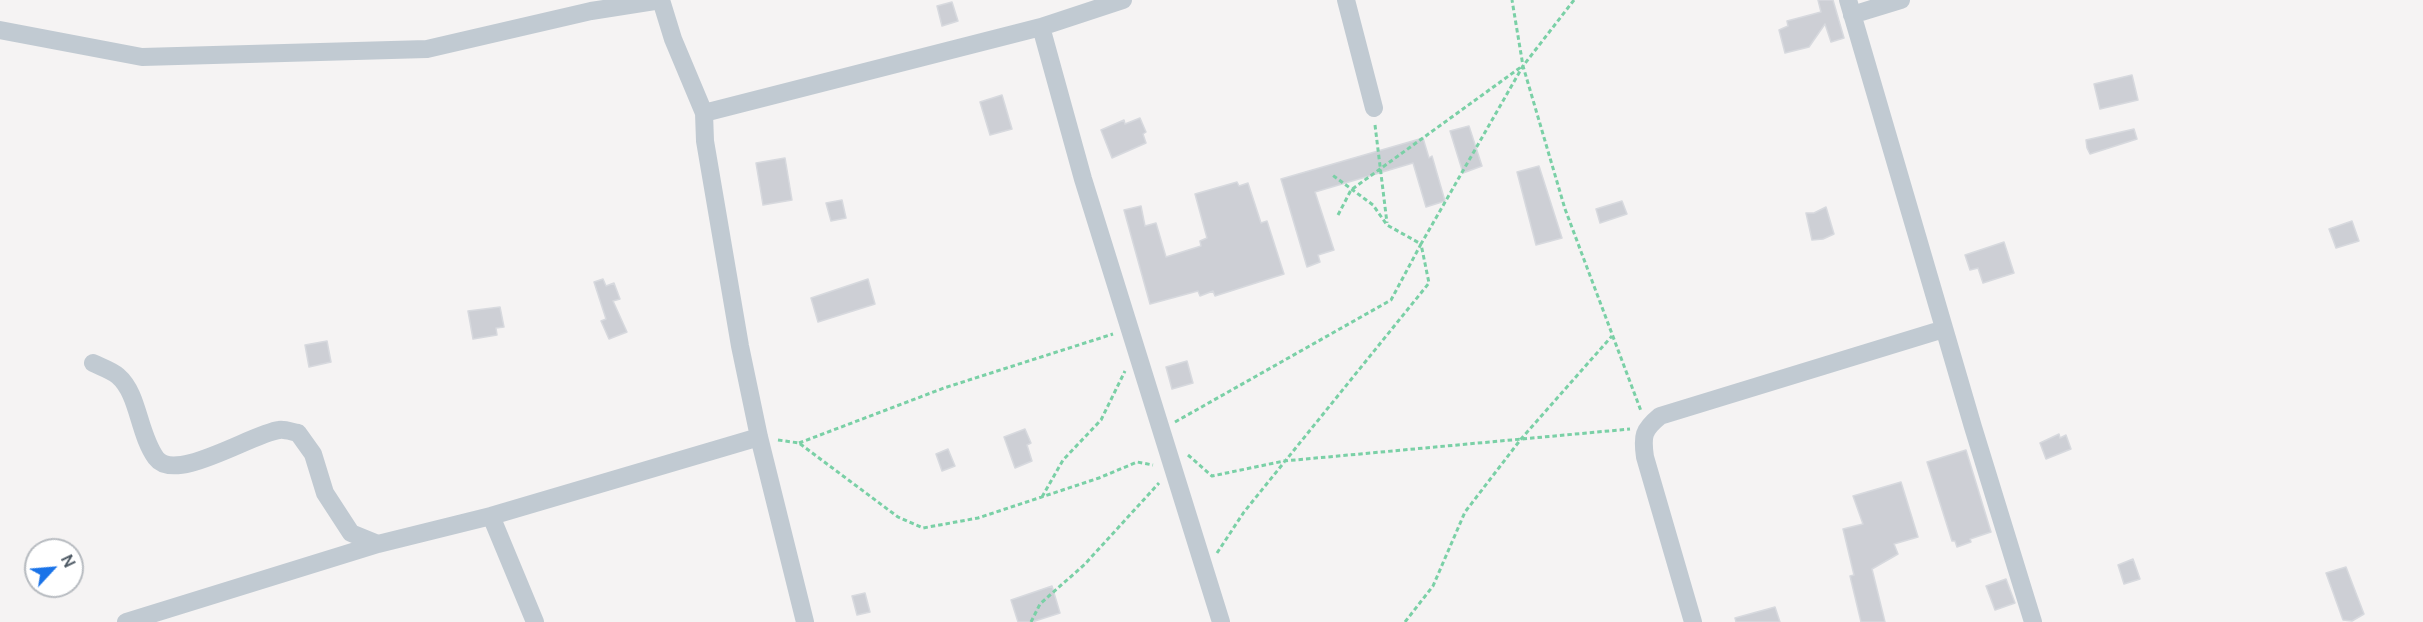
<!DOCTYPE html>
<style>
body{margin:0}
#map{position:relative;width:2423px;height:622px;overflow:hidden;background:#f5f3f3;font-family:Manrope,sans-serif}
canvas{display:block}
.north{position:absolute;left:24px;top:538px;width:60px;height:60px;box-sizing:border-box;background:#fff;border:2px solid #b7bbc0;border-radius:50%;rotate:64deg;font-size:16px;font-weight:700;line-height:24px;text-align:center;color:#4a5661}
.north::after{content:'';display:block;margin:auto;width:21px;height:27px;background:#1a73e8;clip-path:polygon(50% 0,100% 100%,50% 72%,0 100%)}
</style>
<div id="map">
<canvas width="2423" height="622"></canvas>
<div class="north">N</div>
</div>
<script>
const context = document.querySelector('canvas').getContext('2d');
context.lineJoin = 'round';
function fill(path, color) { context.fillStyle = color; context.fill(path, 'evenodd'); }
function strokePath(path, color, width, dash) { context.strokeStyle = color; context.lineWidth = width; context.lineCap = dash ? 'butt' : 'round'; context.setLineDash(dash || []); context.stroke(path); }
const building = new Path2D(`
 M1818,0H1833L1844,38L1831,42L1825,24L1809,47L1785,53L1779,30L1788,26L1787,21L1821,12Z
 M952,2L958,21L942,26L937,6Z
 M2132,75L2138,100L2100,109L2094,84Z
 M1002,95L1012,129L990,135L980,102Z
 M1140,118L1146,132L1143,134L1146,143L1112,158L1101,130L1124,120L1125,124Z
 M1469,126L1482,166L1463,173L1450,131Z
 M2134,129L2137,139L2090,154L2087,148L2086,140Z
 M1423,138L1429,158L1432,156L1445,201L1426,207L1413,163L1315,192L1334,250L1318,255L1320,262L1307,267L1281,179Z
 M785,158L792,200L763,205L756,163Z
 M1539,166L1562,238L1536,245L1517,172Z
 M1237,182L1239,186L1248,183L1261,223L1267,221L1284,274L1215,296L1213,291L1200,296L1198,291L1150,304L1124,210L1141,206L1145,226L1156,223L1166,257L1201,246L1200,241L1207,238L1195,194Z
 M842,200L846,218L831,221L826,203Z
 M1622,201L1627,214L1600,223L1596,209Z
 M1826,207L1834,234L1823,239L1812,240L1806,213H1814Z
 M2352,221L2359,241L2336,248L2329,229Z
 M2004,242L2014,273L1983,283L1978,268L1970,270L1965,255Z
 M603,279L606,286L614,283L620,299L613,301L627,332L609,339L601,321L606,319L594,282Z
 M868,279L875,304L818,322L811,298Z
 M500,307L504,327L496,328L497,335L473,339L468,311Z
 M327,341L331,362L309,367L305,345Z
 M1187,361L1193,383L1172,389L1166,367Z
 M1025,429L1031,443L1027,445L1032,461L1015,468L1004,437Z
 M2059,434L2060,438L2066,435L2071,449L2046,459L2040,443Z
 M948,449L955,466L942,471L936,454Z
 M1966,450L1991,532L1970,539L1971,542L1957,547L1955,541H1952L1927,462Z
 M1901,482L1918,537L1894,544L1898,554L1872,569L1885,622H1861L1850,576L1854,575L1843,529L1863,524L1853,496Z
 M2133,559L2140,579L2124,584L2118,565Z
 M2346,567L2364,614L2352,621L2343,620L2326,573Z
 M2006,579L2015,603L1995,610L1986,586Z
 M1052,586L1060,613L1032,622H1018L1011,600Z
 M865,593L870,612L857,615L852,596Z
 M1775,607L1780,622H1736L1735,618Z`);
fill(building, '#cdcfd5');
strokePath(building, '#d7d9de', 1.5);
strokePath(new Path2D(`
 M1574,0L1523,66L1565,209L1641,411
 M1375,125L1387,223
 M1338,215L1351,190L1521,67
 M1175,422L1391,300L1421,244L1387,225L1373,205L1331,174
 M778,440L799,443L898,517L923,528L978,518L1099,478L1137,462L1153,465
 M799,443L944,388L1113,334
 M1188,455L1212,476L1284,461L1630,429
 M1042,497L1063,460L1101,420L1125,371
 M1217,553L1244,512L1429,283L1421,244L1523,66L1512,0
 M1031,622L1040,604L1085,564L1159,483
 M1405,622L1433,586L1465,512L1521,439L1612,336`), '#7ad0a6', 3, [4.5, 3]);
strokePath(new Path2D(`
 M1346,0L1374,108
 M1848,0L1973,427L2033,622
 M1852,15L1901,0
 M1041,27L1083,179L1221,622
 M0,30L142,57L427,49L591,11L661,0L673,39L704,113L705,141L740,346L759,437L805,622
 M704,113L1041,27L1123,0
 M93,363C101,367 111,370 118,376C139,394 138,433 156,458C175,484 253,433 279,430C285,429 292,432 298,433L313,454L325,493L351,533L378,544
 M491,516L535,622
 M126,622L378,544L491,516L759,437
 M1693,622L1645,457C1642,436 1643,430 1660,416L1944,329`), '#c1cad2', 18);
</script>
